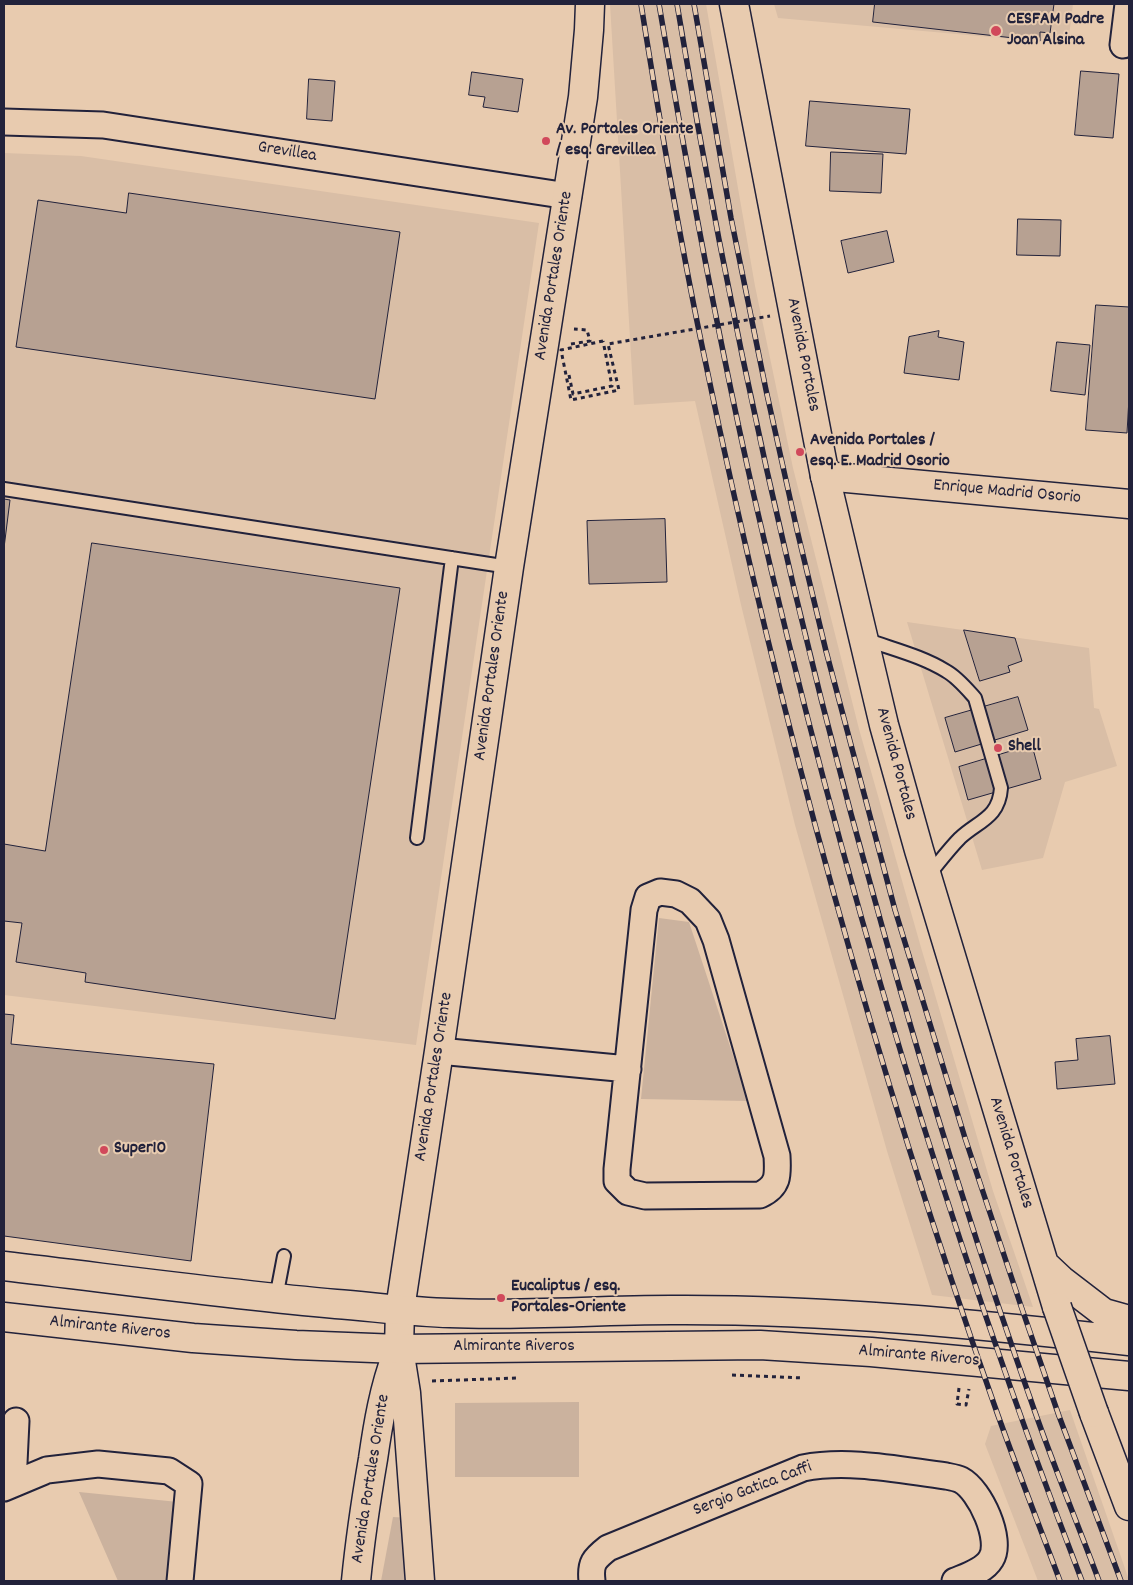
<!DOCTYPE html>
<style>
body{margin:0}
#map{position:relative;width:1133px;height:1585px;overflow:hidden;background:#e8cbaf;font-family:Dekko,sans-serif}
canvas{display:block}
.frame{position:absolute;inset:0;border:5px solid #22223b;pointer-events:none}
</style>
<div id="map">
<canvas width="1133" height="1585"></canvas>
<div class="frame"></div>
</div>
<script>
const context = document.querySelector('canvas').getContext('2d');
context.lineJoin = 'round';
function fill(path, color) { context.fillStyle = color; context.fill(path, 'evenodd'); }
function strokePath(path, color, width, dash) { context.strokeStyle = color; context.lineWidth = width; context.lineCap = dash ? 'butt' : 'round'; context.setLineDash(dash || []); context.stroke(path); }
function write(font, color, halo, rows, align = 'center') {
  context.font = font + ' Dekko,sans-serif'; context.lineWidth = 4; context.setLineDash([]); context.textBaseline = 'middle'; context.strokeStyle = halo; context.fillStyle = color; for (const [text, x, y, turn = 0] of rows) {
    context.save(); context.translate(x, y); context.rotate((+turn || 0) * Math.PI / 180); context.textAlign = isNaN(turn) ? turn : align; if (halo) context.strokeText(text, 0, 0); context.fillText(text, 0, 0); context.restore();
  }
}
fill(new Path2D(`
 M610,4H706L755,286L793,468L859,729L920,944L993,1191L1033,1307L932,1295L887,1151L795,825L742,609L695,401L634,405Z
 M774,4H1073L1068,44L778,18Z
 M4,153L81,156L539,223L416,1045L4,995Z
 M907,622L1089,648L1094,708L1099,709L1117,766L1065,782L1043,858L982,870Z
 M1070,1410L1129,1580V1581H1038L985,1444L991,1426Z`), '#d9bea6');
fill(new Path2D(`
 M659,918L689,922L748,1101L641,1099Z
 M579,1402V1477H455V1403Z
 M79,1492L178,1502L173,1581H118Z
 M393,1517L409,1518L414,1581H381Z`), '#cbb29e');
const building = new Path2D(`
 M875,4H1054L1050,33L1040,32V41L873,22Z
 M1081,71L1119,74L1113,138L1075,135Z
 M472,72L523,79L518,112L483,107L485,97L469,95Z
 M309,79L335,81L332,121L307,119Z
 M810,101L910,109L906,154L806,146Z
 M831,152L883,154L881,193L830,191Z
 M129,193L400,232L375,399L16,347L38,200L126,213Z
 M1018,219L1061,220L1060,256L1017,255Z
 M887,231L894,262L848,273L841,241Z
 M1096,305L1129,307V398L1127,433L1086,430Z
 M939,331L938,337L964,342L959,380L904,373L909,337Z
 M1057,342L1090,345L1085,395L1051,391Z
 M4,499L10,500L4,548Z
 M665,519L667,582L589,584L587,521Z
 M92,543L400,588L335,1019L85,982L86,973L16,962L22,923L4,921V844L45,851Z
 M964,630L1015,638L1022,661L1008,666L1010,672L980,681Z
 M1018,697L1028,730L955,752L945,718Z
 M1032,745L1041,779L968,800L959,767Z
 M4,1014L14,1015L11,1044L214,1064L191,1261L4,1236Z
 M1110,1036L1115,1084L1057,1089L1055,1062L1078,1060L1076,1039Z`);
fill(building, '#b7a192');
strokePath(building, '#22223b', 1);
const service = new Path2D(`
 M4,489L509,567
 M865,639C892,649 922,656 946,671C957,677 966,688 975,698L1001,788C999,818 978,821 960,838C948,850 938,864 927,877
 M417,838L452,558
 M276,1298L284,1256`);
const minor = new Path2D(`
 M1123,45L1128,4
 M4,122L103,125L568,196
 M660,892L676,894L690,901L708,920L716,940L777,1156C778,1175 779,1186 760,1195L645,1196L628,1192L617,1181V1169L644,910L648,897Z
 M439,1051L628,1069
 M13,1484L16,1421
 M4,1488L47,1470L98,1464L169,1471L189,1484L180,1581
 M592,1581C590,1563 594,1559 608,1548L803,1468C849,1459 899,1470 946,1476C951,1477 957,1478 961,1480C980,1490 1003,1540 991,1559C984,1571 967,1576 955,1581`);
const tertiary = new Path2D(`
 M825,476L1129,504
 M356,1581C360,1540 366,1500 373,1459C378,1424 384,1388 397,1354
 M420,1581L406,1393L399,1349L400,1309L439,1051L509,567L583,97L589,30L590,4`);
const secondary = new Path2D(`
 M734,4L825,476L884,725L919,850L1057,1307
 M1044,1264L1061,1280L1104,1313L1129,1320
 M4,1266C115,1279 225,1294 336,1304C374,1307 412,1312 450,1313C523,1316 597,1310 671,1310C824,1309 977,1324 1129,1341
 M4,1317L193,1338L296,1345L399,1349L760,1345L871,1352L1129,1376
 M1094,1413L1129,1506`);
strokePath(service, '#22223b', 16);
strokePath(minor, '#22223b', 29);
strokePath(tertiary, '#22223b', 31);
strokePath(secondary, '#22223b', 31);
strokePath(new Path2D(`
 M571,344L590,341L587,330L574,329
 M569,375L573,394L612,386L603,341
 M732,1375L803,1378
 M432,1381L518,1378
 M959,1388L957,1404L966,1405L969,1389`), '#22223b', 3, [4, 4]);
strokePath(service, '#e8cbaf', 12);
strokePath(minor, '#e8cbaf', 25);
strokePath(tertiary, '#e8cbaf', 28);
strokePath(secondary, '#e8cbaf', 28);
const rail = new Path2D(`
 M641,4C660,123 680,242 705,360C778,713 874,1063 994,1404C1015,1464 1038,1522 1060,1581
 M659,4C687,169 717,333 754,496C838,865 946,1228 1082,1581
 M677,4C728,315 796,623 882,926C928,1090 978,1252 1035,1412C1055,1469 1078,1525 1099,1581
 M694,4L731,218L766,390L797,530L826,651L895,910L965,1138L1021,1306L1059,1416L1121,1581`);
strokePath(rail, '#22223b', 5.5);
strokePath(rail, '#e8cbaf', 4, [11]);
const secondaryBridge = new Path2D(`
 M1057,1307L1094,1413`);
strokePath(secondaryBridge, '#22223b', 31, []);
strokePath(new Path2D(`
 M603,341L561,350L571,400L619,390L608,344L770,316`), '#22223b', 3, [4, 4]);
strokePath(secondaryBridge, '#e8cbaf', 28);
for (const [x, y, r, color] of [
 [996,31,6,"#d1495b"],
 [546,141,5,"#d1495b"],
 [800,452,5,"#d1495b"],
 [998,748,5,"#d1495b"],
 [104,1150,5,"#d1495b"],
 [501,1298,5,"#d1495b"]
]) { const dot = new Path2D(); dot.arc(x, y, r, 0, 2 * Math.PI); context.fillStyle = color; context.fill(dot); strokePath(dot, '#e8cbaf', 2); }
write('bold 18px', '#22223b', '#e8cbaf', [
 ["CESFAM Padre",1007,21],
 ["Joan Alsina",1007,42],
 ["Av. Portales Oriente",556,131],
 ["/ esq. Grevillea",556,152],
 ["Avenida Portales /",810,442],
 ["esq. E. Madrid Osorio",810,463],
 ["Shell",1008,748],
 ["Super10",114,1150],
 ["Eucaliptus / esq.",511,1288],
 ["Portales-Oriente",511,1309]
], 'left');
write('18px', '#22223b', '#e8cbaf', [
 ["Grevillea",287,153,9],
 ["Avenida Portales Oriente",555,276,-81],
 ["Avenida Portales",802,355,79],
 ["Enrique Madrid Osorio",1007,493,5],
 ["Avenida Portales Oriente",493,676,-82],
 ["Avenida Portales",895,764,75],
 ["Avenida Portales Oriente",435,1077,-81],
 ["Avenida Portales",1010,1153,73],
 ["Almirante Riveros",110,1329,6],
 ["Almirante Riveros",514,1348],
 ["Almirante Riveros",919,1357,5],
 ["Avenida Portales Oriente",372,1479,-81],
 ["Sergio Gatica Caffi",753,1490,-21]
]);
</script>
